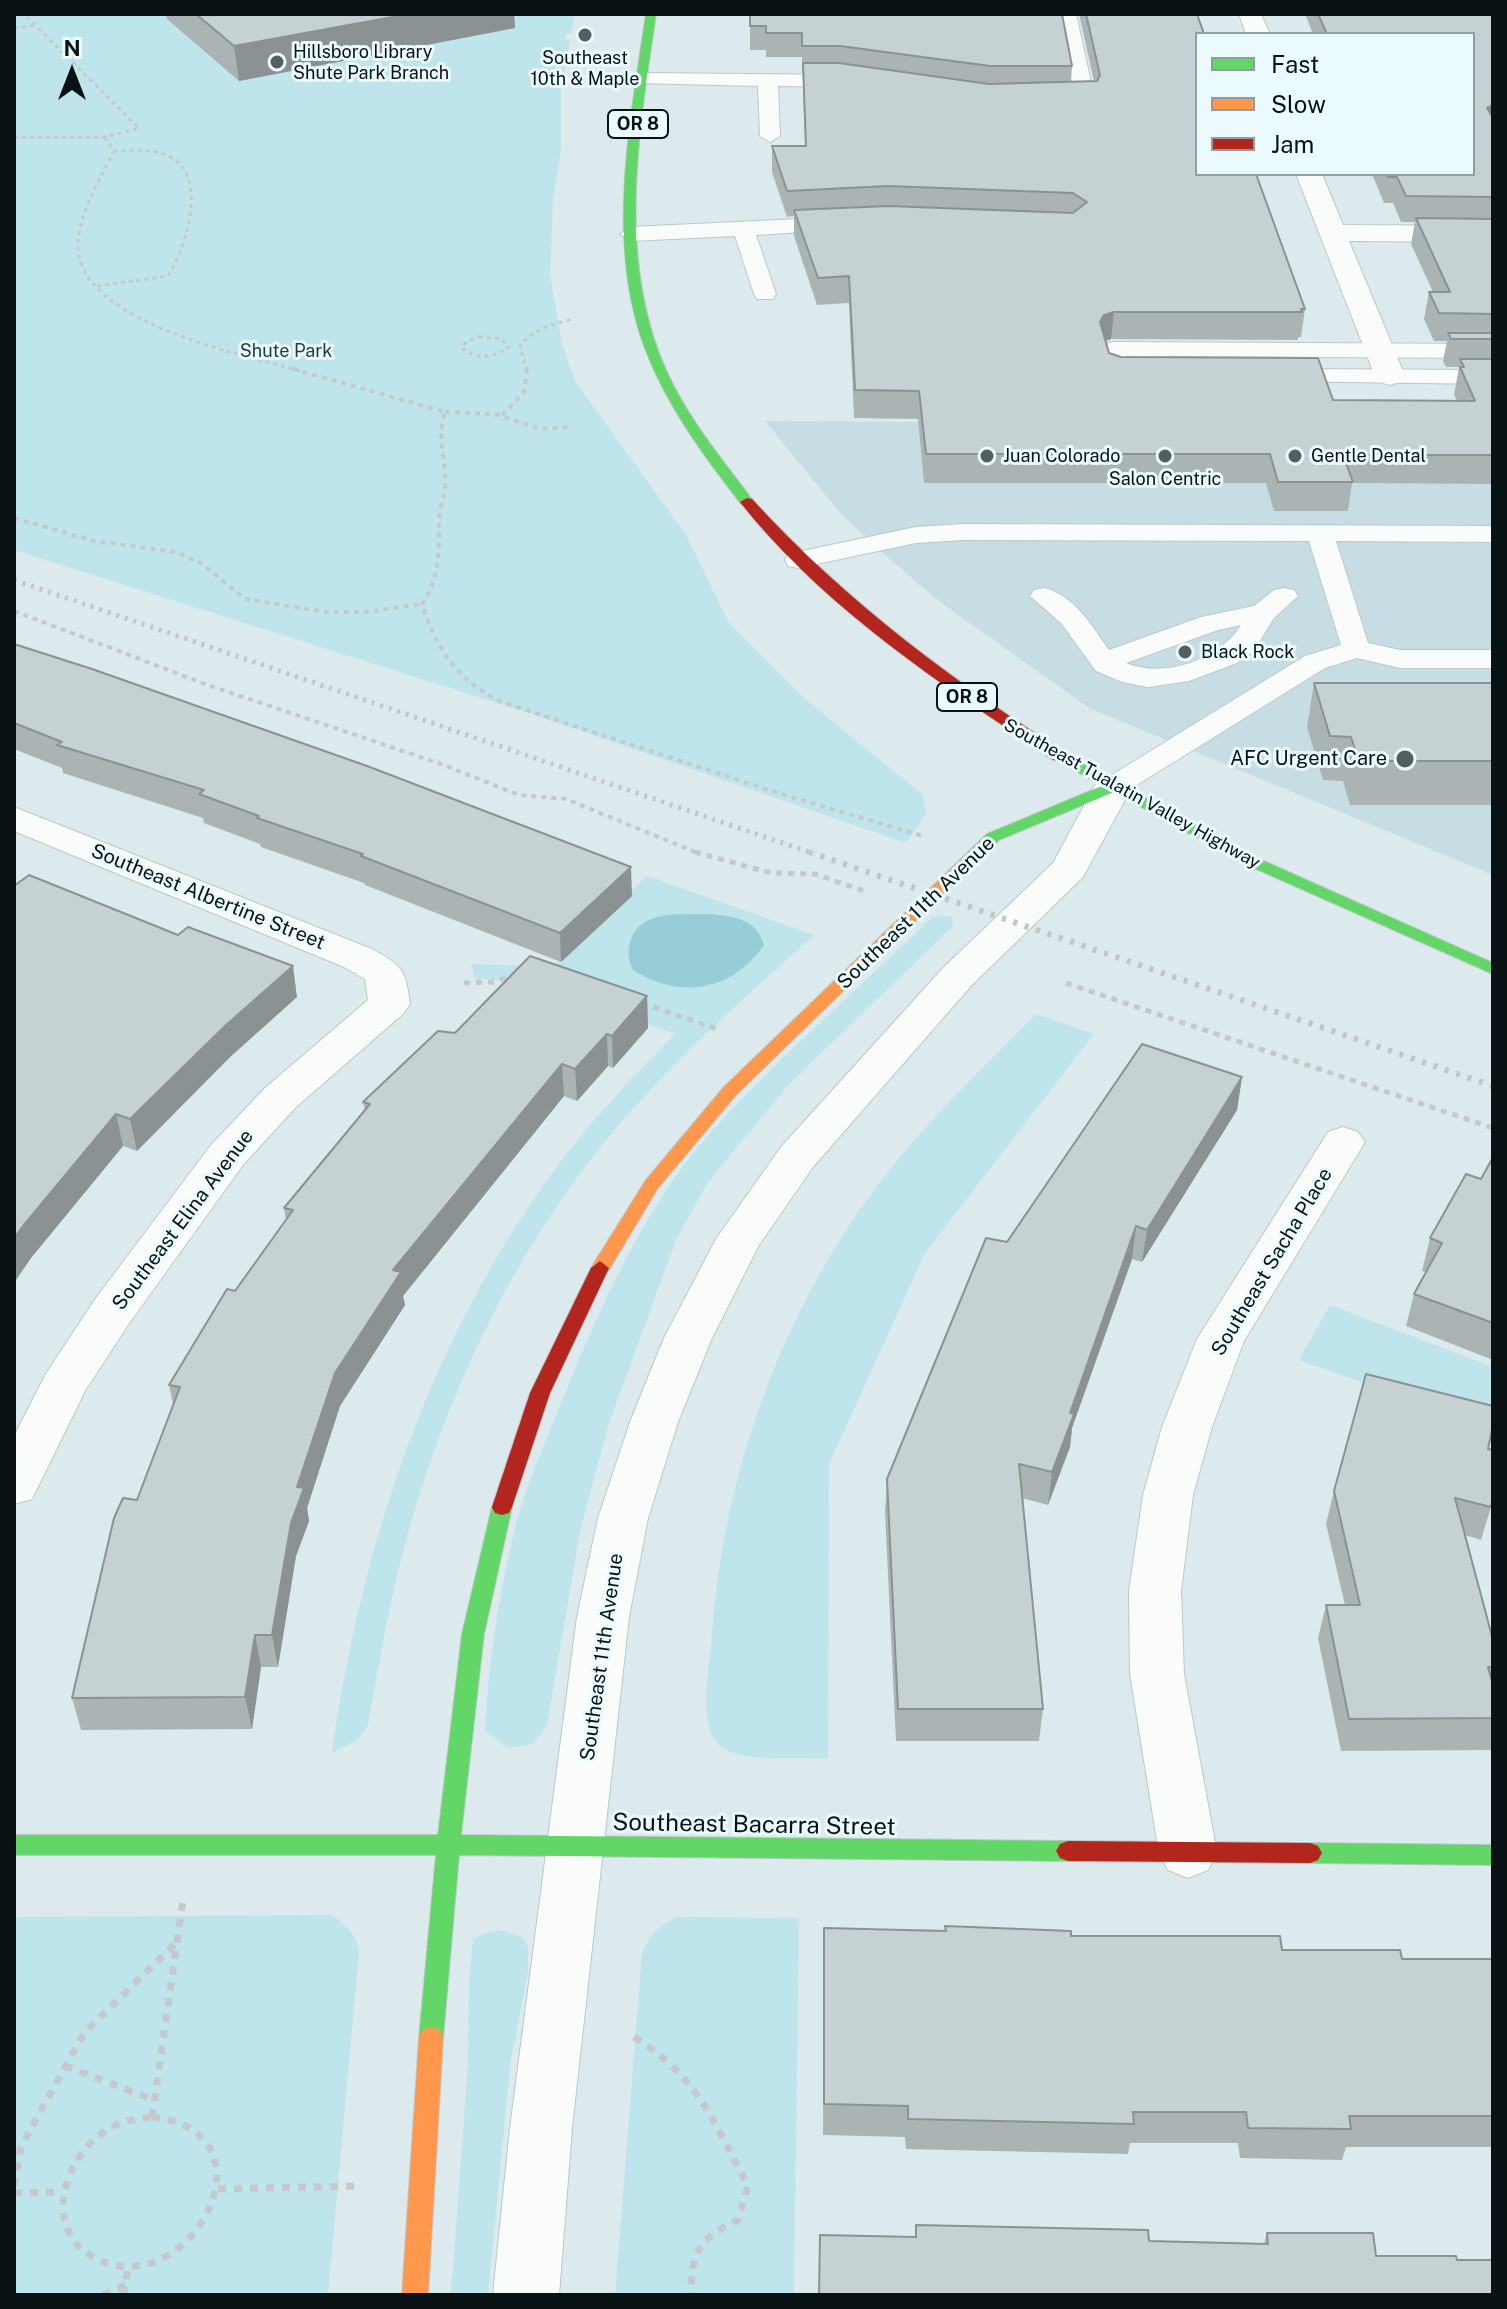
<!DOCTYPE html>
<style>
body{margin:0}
#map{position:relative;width:1507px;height:2309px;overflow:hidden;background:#dceaed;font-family:"Public Sans",sans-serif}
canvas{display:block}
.frame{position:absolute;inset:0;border:16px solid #091214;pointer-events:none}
.legend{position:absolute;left:1195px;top:32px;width:280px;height:144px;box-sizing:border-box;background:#ebfafd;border:2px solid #919da0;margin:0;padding:10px 14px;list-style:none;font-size:24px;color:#091214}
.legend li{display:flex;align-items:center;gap:16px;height:40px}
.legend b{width:40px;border:2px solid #919da0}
.north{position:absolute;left:32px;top:32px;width:80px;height:80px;-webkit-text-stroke:6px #ebfafd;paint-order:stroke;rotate:0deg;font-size:22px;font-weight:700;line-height:32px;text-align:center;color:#091214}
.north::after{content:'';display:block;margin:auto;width:28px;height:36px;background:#091214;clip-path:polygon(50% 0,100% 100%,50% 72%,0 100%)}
</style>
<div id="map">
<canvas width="1507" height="2309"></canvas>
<div class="frame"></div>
<ul class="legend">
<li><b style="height:10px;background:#63d668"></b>Fast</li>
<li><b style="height:10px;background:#ff974d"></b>Slow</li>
<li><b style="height:10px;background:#b3261e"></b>Jam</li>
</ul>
<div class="north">N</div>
</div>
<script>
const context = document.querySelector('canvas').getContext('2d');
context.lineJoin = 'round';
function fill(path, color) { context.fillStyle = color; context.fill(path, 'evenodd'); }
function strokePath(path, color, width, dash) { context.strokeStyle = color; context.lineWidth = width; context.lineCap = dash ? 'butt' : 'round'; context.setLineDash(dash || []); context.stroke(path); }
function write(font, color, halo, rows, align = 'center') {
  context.font = font + ' "Public Sans",sans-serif'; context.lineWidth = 6; context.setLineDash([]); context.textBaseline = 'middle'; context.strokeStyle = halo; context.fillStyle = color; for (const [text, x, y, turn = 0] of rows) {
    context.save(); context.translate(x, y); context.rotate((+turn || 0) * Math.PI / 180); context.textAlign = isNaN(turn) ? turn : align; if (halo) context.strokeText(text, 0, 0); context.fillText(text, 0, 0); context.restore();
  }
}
fill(new Path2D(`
 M765,421L1493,425V875L1089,708L936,599L884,554L841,514Z`), '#c6dee3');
fill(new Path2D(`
 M14,14H575L571,34H566L565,39L570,40L561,88V148L553,201L550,275L562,344L575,381L686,535L729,623L804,698L923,795L926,814L906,843L529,713L14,550Z
 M647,876L814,935C742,1000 669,1064 607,1139C500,1269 430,1431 393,1594C383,1637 376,1682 368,1725L356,1741L332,1753C362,1542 430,1338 558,1165C593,1118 634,1076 675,1034L524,981L475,979L471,964L552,967Z
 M941,915L952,917L953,926L789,1084L708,1182L676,1240L608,1426L580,1531L547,1725L533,1744L508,1748L485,1731C488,1663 499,1594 515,1528C526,1485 545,1443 561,1403C602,1303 647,1199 722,1120C788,1049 862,986 931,918Z
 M1036,1014L1094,1034L925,1253L829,1464L828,1758C801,1757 735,1764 717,1743C698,1721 710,1664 712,1636C724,1471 782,1310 883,1178C929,1119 984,1067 1036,1014Z
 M1330,1305L1493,1367V1428L1299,1360Z
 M330,1915C347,1925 356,1933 359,1952L328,2295H14V1917Z
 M677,1917L799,1918L794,2295H615L642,1953C650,1934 659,1926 677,1917Z
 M499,1930L522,1937L528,1947V1971L510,2065L488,2295H451L468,2065L469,1980L473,1939L485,1933Z`), '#bee4ec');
fill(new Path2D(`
 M712,914C736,917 756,919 764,945C732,991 681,1000 633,970C628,959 627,952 631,939C642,908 687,915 712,914Z`), '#97cdd7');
const lane = new Path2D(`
 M1058,14H1076L1095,100L1092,104L1058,106L1048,100L1058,94H1074Z
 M642,73L852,75L862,81L852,87L778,86L780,136L770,142L760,136L758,86L635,83L632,79Z
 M841,217L849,219L852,224L849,229L756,235L776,294L773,299H757L754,294L735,236L631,241L620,234L631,227Z
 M1112,342L1493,344V358L1126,356L1128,368L1152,370L1155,375L1152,380C1138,383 1123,383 1109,380L1100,349L1104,344Z
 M1275,369L1493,370V384L1266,381L1263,376L1266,371Z
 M963,524L1493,526V542L1336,541L1368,643L1400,650H1493V668H1400L1357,658L1325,668L1124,793L1113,796L1102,793L1098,787L1102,781L1305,656L1341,645L1309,541L963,540L916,543L798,568L788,566L785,560L788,554L916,527Z
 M1044,588C1074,595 1092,626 1109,650L1201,617L1254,606L1274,590L1284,588L1294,590L1298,596L1274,618L1253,652L1237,663L1189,681L1148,687L1122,682L1096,671L1061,623L1030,596L1034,590ZM1241,625C1220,660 1163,679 1126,663L1218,630Z`);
const street = new Path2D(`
 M1239,14H1261L1270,34H1246Z
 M1296,174H1322L1343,225L1493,226V242L1349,241L1405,376L1400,382L1390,385L1380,382L1375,376Z
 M1113,776L1126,779L1132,787L1083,877L971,986L813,1167L759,1245L712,1338L678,1422L648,1518L629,1617L572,2128L559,2295H493L510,2128L577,1617L598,1518L630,1422L664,1338L716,1239L781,1147L943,968L1053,863L1094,787L1100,779Z
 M14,807L372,949C404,967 405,969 410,1004L404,1013L295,1108L243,1165L130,1322L85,1391L32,1499L14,1504V1436L47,1372L96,1298L211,1145L265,1088L368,1000L365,979L344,967L14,831Z
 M1343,1127L1358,1132L1365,1142L1244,1341L1212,1427L1193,1495L1181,1591L1184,1674L1217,1853L1208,1870L1188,1878L1168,1870L1159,1853L1130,1674L1129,1591L1143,1495L1162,1427L1197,1339L1328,1132Z`);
const fast = new Path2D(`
 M646,14H656C639,131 616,257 666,370C688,419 722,459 754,502L747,506L742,505C705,457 668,408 646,351C605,245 630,123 646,14Z
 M1070,757L1257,858L1493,963V974L1245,864L1114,792L999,840L972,866H960L958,863L960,860L987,834L1102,786L1065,765V759Z
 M502,1499L509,1501L512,1507L484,1634L461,1835L1068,1841L1076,1844L1080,1851L1076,1858L1068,1861L459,1855L443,2038L440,2046L431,2049L422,2046L419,2038L436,1855H14V1835H438L462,1634L492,1507L495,1501Z
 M1310,1843L1493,1845V1865L1310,1863L1302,1860L1298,1853L1302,1846Z`);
const slow = new Path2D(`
 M966,858L972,860L974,863L972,866L736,1095L658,1188L607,1273H593L591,1268L646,1180L724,1087L960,860Z
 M431,2027L440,2030L443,2038L428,2295H402L419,2038L422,2030Z`);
const jam = new Path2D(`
 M747,498L752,499C847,603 957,684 1075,759V765C1058,769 1031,744 1017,735C918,669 814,596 740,502Z
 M600,1261L609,1268L550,1393L512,1507L509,1513L502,1515L495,1513L492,1507L530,1393L591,1268Z
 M1068,1841L1310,1843L1318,1846L1322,1853L1318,1860L1310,1863L1068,1861L1060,1858L1056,1851L1060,1844Z`);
strokePath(lane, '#bdc7c9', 2);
strokePath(street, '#bdc7c9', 2);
strokePath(fast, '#bdc7c9', 2);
strokePath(slow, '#bdc7c9', 2);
strokePath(jam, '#bdc7c9', 2);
strokePath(new Path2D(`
 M14,28L33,26
 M14,137H105L139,128L24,14
 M105,137L114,151C100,179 80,211 78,243C74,321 243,355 300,371
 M97,286L168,276C185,249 207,183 175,160C159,148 133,150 114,151
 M479,337L501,339L509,347C494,358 477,360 462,348L467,341Z
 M527,371L520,346C533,329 553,324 573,319`), '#c5c9cb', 3, [4, 4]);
strokePath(new Path2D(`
 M293,369L445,412C436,441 447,459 445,487C444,498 439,508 439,519C439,546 440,581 422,604C439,653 453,675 499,701L778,793L926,837
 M445,412L495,414L541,429L568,427
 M502,415L524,392L527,369
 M14,518L94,541L175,552L201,563L245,599L326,612H366L422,604
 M14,611L205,684L441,764L519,795L566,799L700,854`), '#c5c9cb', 4, [5, 5]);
strokePath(new Path2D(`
 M695,852L771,873L815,874L867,892
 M464,983L493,982L515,975
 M1066,983L1493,1128
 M642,1003L720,1030`), '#c5c9cb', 5, [6, 6]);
strokePath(new Path2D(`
 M634,2037C698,2076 714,2123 748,2186L738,2220C699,2238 691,2252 691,2295
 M65,2066L154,2100
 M152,2117C284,2131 188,2309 93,2257C43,2229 63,2162 101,2134C116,2122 133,2119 152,2117Z
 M152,2117L183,1900
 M14,2186L21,2147L84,2033L176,1943
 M218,2189L361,2186
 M14,2193L62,2192
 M103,2295L126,2285
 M124,2295L128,2267`), '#c5c9cb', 7, [8, 8]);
fill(lane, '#fafcfc');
fill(street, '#fafcfc');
fill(fast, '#63d668');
fill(slow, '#ff974d');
fill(jam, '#b3261e');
strokePath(new Path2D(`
 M14,580L815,854`), '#c2c6c8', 5, [3, 6]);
strokePath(new Path2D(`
 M809,852L1493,1086`), '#c2c6c8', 6, [4, 8]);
fill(new Path2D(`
 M166,14H514L515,28L239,81L167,19Z
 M750,14L1072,66L1071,82L1094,81L1079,14H1197V174L1305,309L1301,337H1298V340L1111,339L1105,341L1109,353L1121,357L1333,400L1457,401L1454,395L1459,367H1446L1443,361L1447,341H1434L1424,319L1429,292H1433L1411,244L1415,222H1401L1393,203H1384L1372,174H1473V34H1313L1305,14H1493V484L1352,483L1348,511H1274L1266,483H924L918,419L854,418L849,303L817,305L794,236V216L787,217L772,172V146H805L802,57H766V50H750Z
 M14,644L632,896L561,962L365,885L364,883L261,847L260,844L204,823L203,818L63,773L62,768L14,749Z
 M1314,683H1493V805H1350L1343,781L1323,780L1307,727Z
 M14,886L297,997L230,1057L137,1151L123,1146L31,1258Z
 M647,996L648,1028L613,1068L608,1066L577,1101L564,1096L403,1296L405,1305L340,1406L307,1508L309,1521L296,1556L278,1667H261L252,1729L81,1730L72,1698L137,1500L173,1404L169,1385L286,1220L284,1208L365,1111L363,1102L455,1033Z
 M1242,1077L1237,1110L1142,1262L1132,1259L1072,1428L1070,1447L1048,1505L1022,1498L1043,1709L1039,1741H896L885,1512L887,1479L1007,1242Z
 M1493,1159V1360L1406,1326L1414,1294L1426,1272L1422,1271L1430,1238L1481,1179Z
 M1488,1449L1491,1507L1481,1540L1465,1535L1493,1640V1744L1491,1750L1341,1751L1318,1638L1326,1605H1345L1326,1524L1334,1491Z
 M824,1928L1071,1936L1402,1959H1493V2147H1346L1342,2160L1240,2158L1238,2143H1130L1128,2154L906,2149L905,2137L823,2135Z
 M916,2225L1149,2241L1264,2244L1267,2233L1376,2256L1457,2260L1493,2295H819L820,2235L915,2237Z`), '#aab4b5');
fill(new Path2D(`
 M409,14H514L515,28L239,81L234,46Z
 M1493,105V127L1487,108Z
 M1114,312L1111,339L1102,342L1100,322L1104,315Z
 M631,867L632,896L561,962L560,933Z
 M293,966L297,997L230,1057L137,1151L130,1119L225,1026Z
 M647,996L648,1028L613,1068L612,1036Z
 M607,1034L608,1066L577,1101L575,1069Z
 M562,1064L564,1096L403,1296L405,1305L340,1406L307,1508L309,1521L296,1556L278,1667L272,1635L297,1487L335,1373L393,1270Z
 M1242,1077L1237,1110L1142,1262L1147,1230Z
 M116,1114L123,1146L31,1258L14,1283V1238L23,1226Z
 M1136,1226L1132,1259L1072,1428L1070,1447L1048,1505L1052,1472L1070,1413Z
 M255,1635L261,1667L252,1729L245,1697Z`), '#8b9294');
const building = new Path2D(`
 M196,14H409L234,46Z
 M750,14H1062L1072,66H990L840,46H802V33H766V26H750Z
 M1086,14H1197L1204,34H1197V174H1256L1305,309H1301L1302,312H1114L1104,315L1100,322L1109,353L1121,357L1318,358L1333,400L1475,401L1460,367H1464L1460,359H1493V455H1343L1353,482H1278L1270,454H926L919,391L855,390L849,276L818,278L794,210L888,206L1073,213L1087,202L1073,193L888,186L787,191L772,146H806L803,63H839L989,84L1097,81L1100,75Z
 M1318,14H1493V105L1487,108L1493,118V197L1406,196L1397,177H1388L1387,174H1473V34H1327Z
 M1416,218L1493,219V314L1439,313L1429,292H1450Z
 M1448,333H1493V339H1451Z
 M14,644L92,669L367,766L631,867L560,933L361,856L363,854L257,818L259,816L199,794L204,790L57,745L62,742L14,723Z
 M1314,683H1493V761H1359L1351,737L1330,736Z
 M29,875L178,935L188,927L293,966L225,1026L130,1119L116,1114L23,1226L14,1238V886Z
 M530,956L647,996L612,1036L607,1034L575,1069L562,1064L393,1270L401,1272L335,1373L297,1487L304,1488L291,1523L272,1635H255L245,1697L72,1698L114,1518L123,1498L137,1500L180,1387L169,1385L227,1289L235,1291L293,1210L284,1208L370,1104L363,1102L438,1031L455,1033Z
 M1142,1044L1242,1077L1147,1230L1136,1226L1070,1413L1074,1414L1052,1472L1019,1464L1043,1709H898L887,1479L986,1238L1007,1242Z
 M1492,1159H1493V1323L1414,1294L1442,1243L1430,1238L1466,1174L1481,1179Z
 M1366,1374L1493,1406V1425L1488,1449L1493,1450V1497L1491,1507L1455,1498L1493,1640V1667H1488L1493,1685V1718L1349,1719L1326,1605H1360L1334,1491Z
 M945,1926L1071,1931V1936H1280L1282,1950H1400L1402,1959H1493V2116H1349L1351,2129L1248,2128L1246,2112H1133L1134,2124L908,2119V2106L824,2104V1928L946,1931Z
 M916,2225L1148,2230L1149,2241L1268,2244L1267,2233H1373L1376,2256H1456L1457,2260H1493V2295H819L820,2235L916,2237Z`);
fill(building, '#c6d1d3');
strokePath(building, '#8b9294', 2);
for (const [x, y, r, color] of [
 [585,35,8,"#535e60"],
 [277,62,8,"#535e60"],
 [987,456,8,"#535e60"],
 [1165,456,8,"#535e60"],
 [1295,456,8,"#535e60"],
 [1185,652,8,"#535e60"],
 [1405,759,10,"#535e60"]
]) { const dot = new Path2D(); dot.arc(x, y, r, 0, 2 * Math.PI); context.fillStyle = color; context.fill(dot); strokePath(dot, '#ebfafd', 3); }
write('18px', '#091214', '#ebfafd', [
 ["Hillsboro Library",293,52],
 ["Shute Park Branch",293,73],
 ["Southeast",585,58,"center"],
 ["10th & Maple",585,79,"center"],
 ["Juan Colorado",1003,456],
 ["Gentle Dental",1311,456],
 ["Salon Centric",1165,479,"center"],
 ["Black Rock",1201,652]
], 'left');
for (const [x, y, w] of [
 [638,124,60],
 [967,697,60]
]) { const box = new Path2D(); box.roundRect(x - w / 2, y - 14, w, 28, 6); context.fillStyle = '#ebfafd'; context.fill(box); strokePath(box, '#091214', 2); }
write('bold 18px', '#091214', null, [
 ["OR 8",638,124],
 ["OR 8",967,697]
]);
write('18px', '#1a3c42', '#ebfafd', [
 ["Shute Park",286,351]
]);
write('18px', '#091214', '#ebfafd', [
 ["Southeast Tualatin Valley Highway",1132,794,29]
]);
write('20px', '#091214', '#ebfafd', [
 ["AFC Urgent Care",1387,759]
], 'right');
write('20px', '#091214', '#ebfafd', [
 ["Southeast Albertine Street",208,897,22],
 ["Southeast 11th Avenue",916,913,-44],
 ["Southeast Elina Avenue",183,1220,-53],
 ["Southeast Sacha Place",1272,1262,-59],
 ["Southeast 11th Avenue",602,1657,-82]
]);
write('24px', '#091214', '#ebfafd', [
 ["Southeast Bacarra Street",754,1825,1]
]);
</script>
